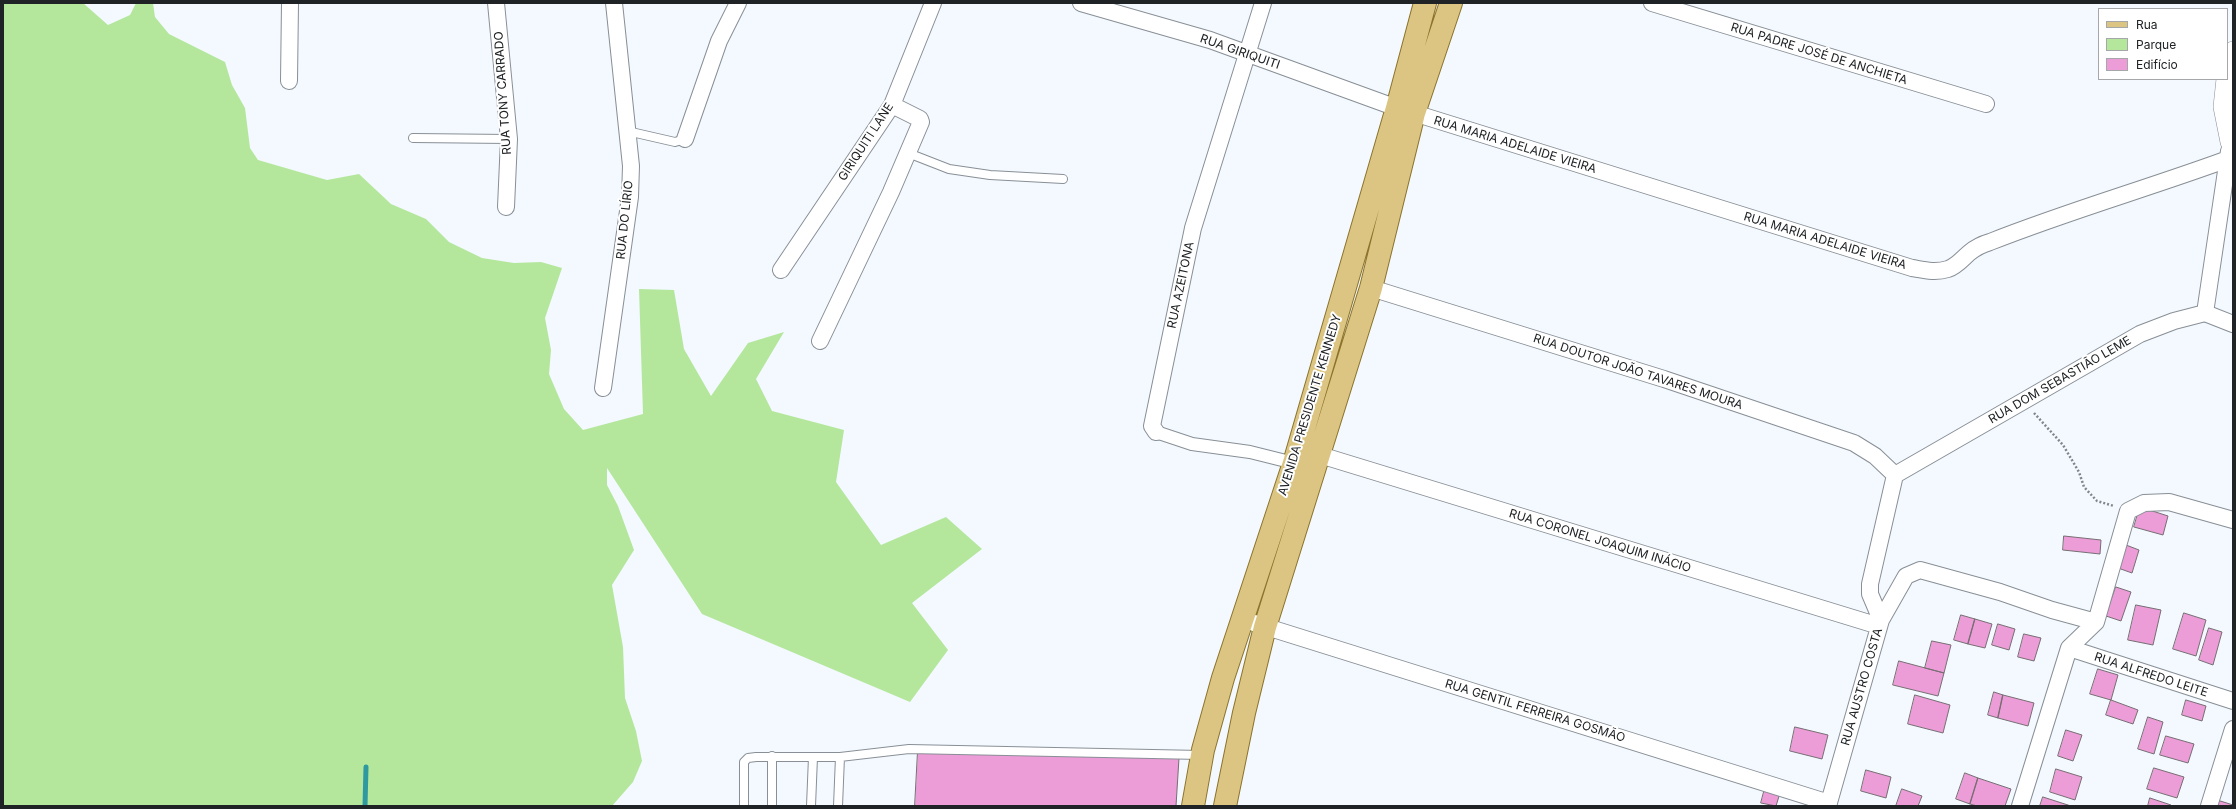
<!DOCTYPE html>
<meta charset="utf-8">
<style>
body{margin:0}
#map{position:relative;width:2236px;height:809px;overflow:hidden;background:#f3f9ff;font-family:Inter,sans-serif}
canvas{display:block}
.frame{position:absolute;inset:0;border:4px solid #202325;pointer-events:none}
.legend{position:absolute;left:2098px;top:8px;width:130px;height:72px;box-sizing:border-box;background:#fff;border:1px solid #a6a7a8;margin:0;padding:5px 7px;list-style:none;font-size:12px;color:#202325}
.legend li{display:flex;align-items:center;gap:8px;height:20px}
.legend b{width:20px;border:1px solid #a6a7a8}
</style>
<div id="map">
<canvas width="2236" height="809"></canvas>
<div class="frame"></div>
<ul class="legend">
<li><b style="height:5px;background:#dcc582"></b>Rua</li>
<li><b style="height:11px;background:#b4e79c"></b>Parque</li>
<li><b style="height:11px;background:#ec9cd6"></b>Edifício</li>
</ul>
</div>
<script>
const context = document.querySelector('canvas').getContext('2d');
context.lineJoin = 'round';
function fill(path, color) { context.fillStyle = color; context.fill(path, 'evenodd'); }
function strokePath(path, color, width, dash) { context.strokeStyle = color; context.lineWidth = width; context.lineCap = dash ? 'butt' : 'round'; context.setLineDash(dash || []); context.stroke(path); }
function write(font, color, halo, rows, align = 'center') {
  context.font = font + ' Inter,sans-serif'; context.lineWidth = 4; context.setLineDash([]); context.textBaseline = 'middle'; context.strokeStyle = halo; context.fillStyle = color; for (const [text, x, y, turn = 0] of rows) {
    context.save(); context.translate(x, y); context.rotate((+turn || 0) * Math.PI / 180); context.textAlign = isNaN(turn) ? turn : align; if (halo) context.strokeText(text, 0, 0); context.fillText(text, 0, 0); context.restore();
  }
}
fill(new Path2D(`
 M3,3H83L108,25L130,15L136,3H153L155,17L169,34L225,62L232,85L245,108L250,148L258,160L327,180L359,174L391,204L426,219L449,242L482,258L514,263L541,262L562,268L545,318L551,350L549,374L564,409L583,430L643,414L639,289L674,290L684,349L711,396L748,343L784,332L756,379L772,411L844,430L836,482L881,545L946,517L982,549L912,603L948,650L910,702L702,614L607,468V485L618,506L634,550L612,585L623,647L625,698L636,731L642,761L633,782L612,806H3Z`), '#b4e79c');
strokePath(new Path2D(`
 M365,806L366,767`), '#2f99a0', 5);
const building = new Path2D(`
 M2140,507L2168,516L2163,535L2134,527Z
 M2064,536L2101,540L2100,554L2063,550Z
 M2126,545L2139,550L2132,573L2118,568Z
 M2116,587L2131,592L2121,621L2106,616Z
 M2136,605L2161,610L2153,645L2128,640Z
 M2184,613L2206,620L2196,656L2173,649Z
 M1961,615L1975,619L1968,644L1954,640Z
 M1975,619L1992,624L1985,648L1968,644Z
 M1998,624L2015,629L2009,650L1992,645Z
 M2209,628L2222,632L2213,665L2199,660Z
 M2024,634L2041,638L2034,661L2018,657Z
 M1932,641L1951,645L1944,673L1925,668Z
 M1899,661L1944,673L1938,696L1893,685Z
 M2098,669L2118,675L2111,700L2090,694Z
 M1994,692L2003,695L1998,718L1988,715Z
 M1915,695L1950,705L1943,733L1908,724Z
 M2003,695L2034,703L2028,726L1998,718Z
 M2111,700L2138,710L2133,724L2106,715Z
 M2186,700L2206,706L2202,721L2182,715Z
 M2148,717L2163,722L2154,754L2138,749Z
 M1795,727L1828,735L1822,759L1790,751Z
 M2066,730L2082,735L2073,761L2058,756Z
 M2166,736L2194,744L2188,763L2160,755Z
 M918,750L1179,758L1176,806H915Z
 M2154,768L2184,777L2177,798L2147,789Z
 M2056,769L2082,777L2075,800L2050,792Z
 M1866,770L1891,777L1886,798L1861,791Z
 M1965,773L1978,778L1970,804L1956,799Z
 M1978,778L2011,789L2005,806H1977L1970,804Z
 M1765,788L1780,793L1776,806L1761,803Z
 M1902,789L1922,796L1918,806H1896Z
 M2043,797L2071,806H2040Z
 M2150,798L2171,805L2170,806H2148Z
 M2214,799L2233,805V806H2212Z`);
fill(building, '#ec9cd6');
strokePath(building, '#766e73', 1);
const service = new Path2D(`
 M627,131L675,142L685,139
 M413,138L509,139
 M908,153L949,169L990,175L1063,179
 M744,806V762L748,758L756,757H840L909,749L1201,755
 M772,806V756
 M811,806L813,757
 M838,806L840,757`);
const pedestrian = new Path2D(`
 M1156,432L1192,444L1250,452L1294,463`);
const minor = new Path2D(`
 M496,3L509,139L506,207
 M1081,3L1210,40L1397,108
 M1652,3L1986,104
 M289,81L290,3
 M1414,113L1912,268C1924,270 1935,273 1948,269C1957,266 1962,259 1969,253C1975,248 1983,244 1990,242C2068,211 2149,188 2228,159
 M685,139L719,41L738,3
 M781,270L892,105L933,3
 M1371,288L1664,379L1854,443L1875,456L1895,475
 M2205,313L2229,151
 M820,341L891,192L921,122L920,119L892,105
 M603,388L630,197L631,166L614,3
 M1156,432L1152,426L1193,228L1263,3
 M1320,455L1879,626
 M1895,475L2140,334L2174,321L2205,313L2233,324
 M1881,620L1906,576L1920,570L2000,592L2052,610L2096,622
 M1254,623L1829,803
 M2069,648L2233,701
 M1828,806L1881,620L1870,594V584L1895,475
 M2020,806L2069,648L2096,622L2128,511L2144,503L2169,502L2233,520
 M2209,806L2233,729`);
const tertiary = new Path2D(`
 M2227,77L2233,51
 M2226,79L2223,107L2230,142L2233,143`);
const primary = new Path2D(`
 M1193,806L1203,750L1223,678L1294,463L1397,108L1425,3
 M1225,806L1244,713L1265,627L1371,288L1414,113L1451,3`);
strokePath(service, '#888f96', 10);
strokePath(pedestrian, '#888f96', 14);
strokePath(minor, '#888f96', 18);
strokePath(tertiary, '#888f96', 20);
strokePath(primary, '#8b732b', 24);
strokePath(new Path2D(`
 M2034,413L2063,445L2079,472L2084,487L2097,501L2114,506`), '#82868a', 2.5, [2, 2]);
strokePath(service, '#fff', 8);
strokePath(pedestrian, '#fff', 12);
strokePath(minor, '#fff', 16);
strokePath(tertiary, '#fff', 19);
strokePath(primary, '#dcc582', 22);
write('12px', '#202325', '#fff', [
 ["RUA GIRIQUITI",1240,52,19],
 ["RUA PADRE JOSÉ DE ANCHIETA",1819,54,17],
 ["RUA TONY CARRADO",503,93,-94],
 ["GIRIQUITI LANE",866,142,-57],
 ["RUA MARIA ADELAIDE VIEIRA",1515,145,17],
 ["RUA DO LÍRIO",625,220,-84],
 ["RUA MARIA ADELAIDE VIEIRA",1825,241,17],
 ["RUA AZEITONA",1181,285,-78],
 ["RUA DOUTOR JOÃO TAVARES MOURA",1638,372,18],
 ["RUA DOM SEBASTIÃO LEME",2060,380,-30],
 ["AVENIDA PRESIDENTE KENNEDY",1310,405,-73],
 ["RUA CORONEL JOAQUIM INÁCIO",1600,541,17],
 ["RUA ALFREDO LEITE",2151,675,18],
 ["RUA AUSTRO COSTA",1862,687,-74],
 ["RUA GENTIL FERREIRA GOSMÃO",1535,711,17]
]);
</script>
